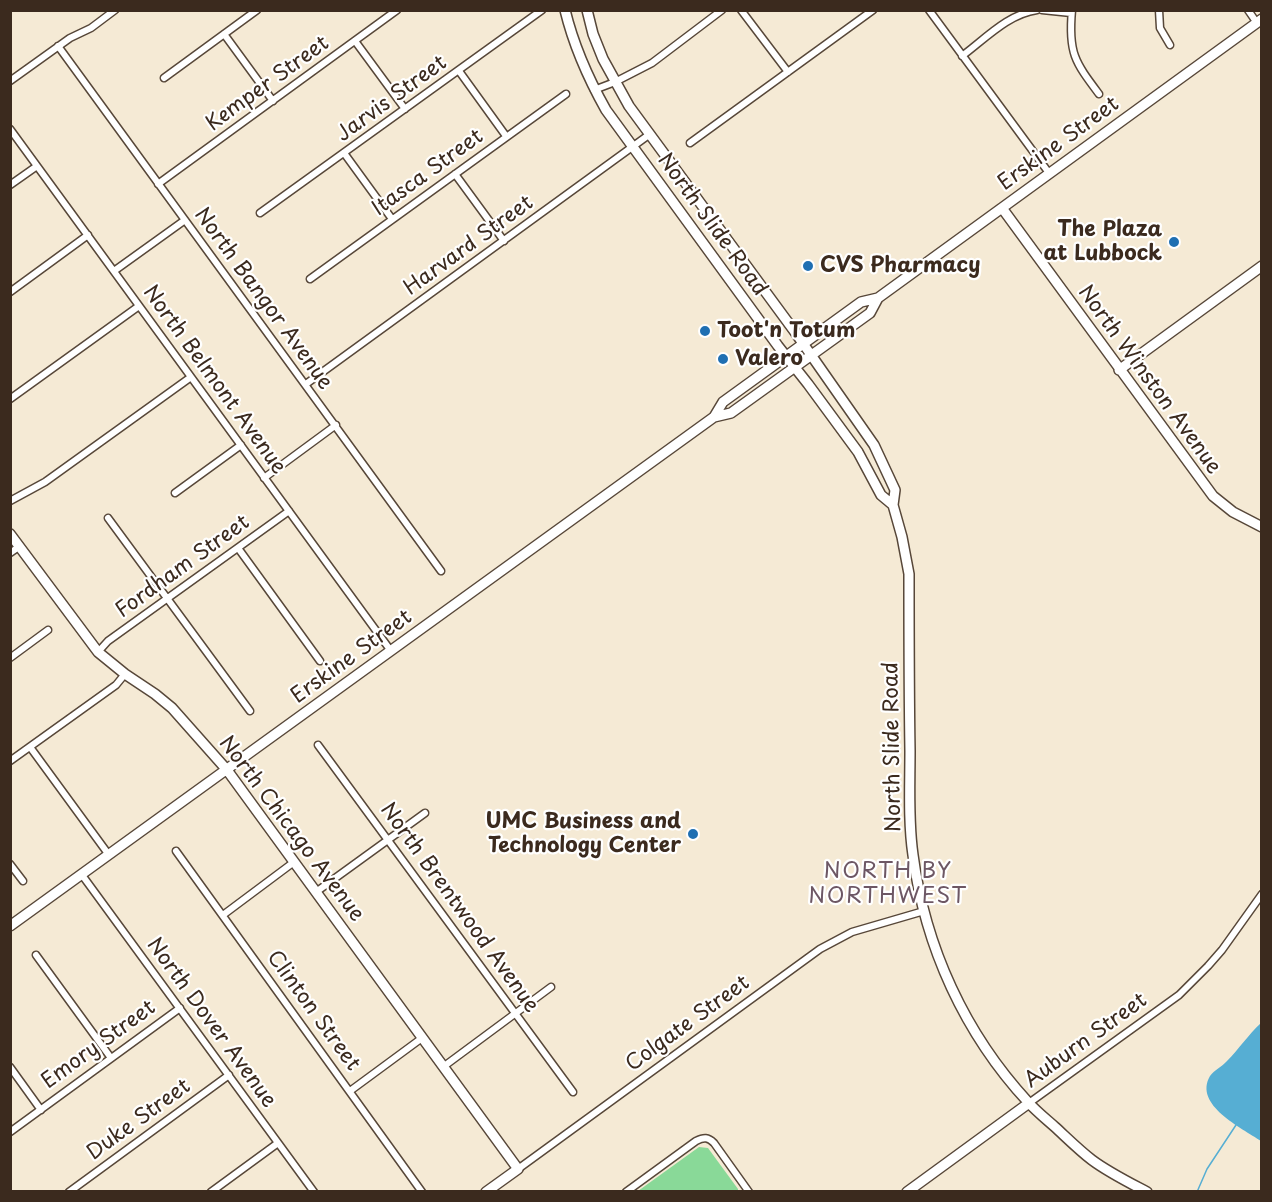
<!DOCTYPE html>
<style>
body{margin:0}
#map{position:relative;width:1272px;height:1202px;overflow:hidden;background:#f5ead5;font-family:"Playpen Sans",sans-serif}
canvas{display:block}
.frame{position:absolute;inset:0;border:12px solid #3b2a1e;pointer-events:none}
</style>
<div id="map">
<canvas width="1272" height="1202"></canvas>
<div class="frame"></div>
</div>
<script>
const context = document.querySelector('canvas').getContext('2d');
context.lineJoin = 'round';
function fill(path, color) { context.fillStyle = color; context.fill(path, 'evenodd'); }
function strokePath(path, color, width, dash) { context.strokeStyle = color; context.lineWidth = width; context.lineCap = dash ? 'butt' : 'round'; context.setLineDash(dash || []); context.stroke(path); }
function write(font, color, halo, rows, align = 'center') {
  context.font = font + ' "Playpen Sans",sans-serif'; context.lineWidth = 4.5; context.setLineDash([]); context.textBaseline = 'middle'; context.strokeStyle = halo; context.fillStyle = color; for (const [text, x, y, turn = 0] of rows) {
    context.save(); context.translate(x, y); context.rotate((+turn || 0) * Math.PI / 180); context.textAlign = isNaN(turn) ? turn : align; if (halo) context.strokeText(text, 0, 0); context.fillText(text, 0, 0); context.restore();
  }
}
fill(new Path2D(`
 M699,1147L708,1148L738,1189V1191H638Z`), '#89d998');
fill(new Path2D(`
 M1261,1023V1141C1242,1128 1193,1105 1210,1076C1214,1070 1222,1067 1227,1061C1239,1049 1248,1035 1261,1023Z`), '#56aed3');
strokePath(new Path2D(`
 M1197,1192L1207,1169L1236,1125`), '#56aed3', 1.5);
const street = new Path2D(`
 M741,10L788,72
 M929,10L1049,173
 M1042,10L1071,13
 M1072,10C1068,53 1075,62 1099,94
 M1159,10L1160,28L1170,45
 M1248,10L1257,23
 M224,34L273,101
 M355,41L405,109
 M58,46L441,571
 M962,56C985,39 1008,14 1037,10
 M459,71L506,136
 M164,78L257,10
 M10,81L70,38L91,28L115,10
 M594,90L615,82L652,63L722,10
 M10,129L391,651
 M690,143L873,10
 M344,153L392,219
 M455,174L504,241
 M158,184L397,10
 M10,185L37,166
 M260,213L542,10
 M114,271L185,220
 M310,279L566,94
 M10,292L88,235
 M306,384L650,134
 M10,399L139,306
 M264,478L336,425
 M175,493L241,445
 M10,501L45,482L191,377
 M108,518L250,711
 M238,548L320,661
 M10,553L20,546
 M98,652L108,641L289,511
 M10,658L48,630
 M318,745L573,1092
 M30,747L109,855
 M10,761L116,685L125,674
 M176,851L422,1192
 M10,864L23,881
 M82,875L314,1192
 M316,892L425,813
 M223,915L294,862
 M36,955L111,1058
 M10,1067L41,1110
 M443,1067L551,987
 M350,1091L422,1038
 M1029,1103L1179,995L1208,966L1222,950L1262,894
 M10,1132L180,1008
 M518,1169L820,949L852,932L924,911
 M69,1192L229,1075
 M211,1192L278,1143
 M626,1192L696,1141C704,1137 708,1137 714,1143L749,1192`);
const secondary = new Path2D(`
 M565,10C574,47 588,78 606,110L778,346L808,384L858,452L881,495L893,505
 M587,10L593,34L603,59L629,106L795,332L874,445L895,490L893,505L902,537L909,574C909,633 909,692 910,751C910,785 908,821 913,855C925,947 965,1034 1028,1102C1036,1111 1046,1119 1055,1127C1067,1138 1079,1150 1092,1160C1108,1172 1128,1182 1147,1192
 M1002,208L1213,496L1233,512L1262,527
 M1119,370L1262,266
 M714,417L731,413L870,313L878,298
 M10,534L98,652L125,674L155,694L172,708L227,770L518,1169L486,1192
 M10,926L714,417L723,402L861,302L878,298L1262,19
 M907,1192L1029,1103`);
strokePath(street, '#574739', 9);
strokePath(secondary, '#574739', 12);
strokePath(street, '#fff', 6);
strokePath(secondary, '#fff', 9);
for (const [x, y, r, color] of [
 [1174,242,6,"#1f6fb2"],
 [808,266,6,"#1f6fb2"],
 [705,331,6,"#1f6fb2"],
 [723,359,6,"#1f6fb2"],
 [693,834,6,"#1f6fb2"]
]) { const dot = new Path2D(); dot.arc(x, y, r, 0, 2 * Math.PI); context.fillStyle = color; context.fill(dot); strokePath(dot, '#fff', 2); }
write('21px', '#3b2a1e', '#fff', [
 ["Kemper Street",268,84,-36],
 ["Jarvis Street",392,99,-36],
 ["Erskine Street",1059,144,-36],
 ["Itasca Street",428,173,-36],
 ["North Slide Road",712,225,54],
 ["Harvard Street",469,246,-36],
 ["North Bangor Avenue",263,299,54],
 ["North Belmont Avenue",214,380,54],
 ["North Winston Avenue",1149,380,54],
 ["Fordham Street",183,567,-36],
 ["Erskine Street",352,657,-36],
 ["North Slide Road",893,747,-91],
 ["North Chicago Avenue",291,829,53],
 ["North Brentwood Avenue",459,908,54],
 ["Clinton Street",313,1011,54],
 ["North Dover Avenue",211,1023,54],
 ["Colgate Street",688,1024,-36],
 ["Auburn Street",1086,1041,-36],
 ["Emory Street",99,1045,-36],
 ["Duke Street",139,1120,-36]
]);
write('bold 21px', '#3b2a1e', '#fff', [
 ["The Plaza",1162,230,"right"],
 ["at Lubbock",1162,254,"right"],
 ["CVS Pharmacy",820,266],
 ["Toot'n Totum",717,331],
 ["Valero",735,359],
 ["UMC Business and",681,822,"right"],
 ["Technology Center",681,846,"right"]
], 'left');
context.letterSpacing = '1.5px';
write('22px', '#6d5764', '#fff', [
 ["NORTH BY",888,872],
 ["NORTHWEST",888,897]
]);
context.letterSpacing = '0px';
</script>
